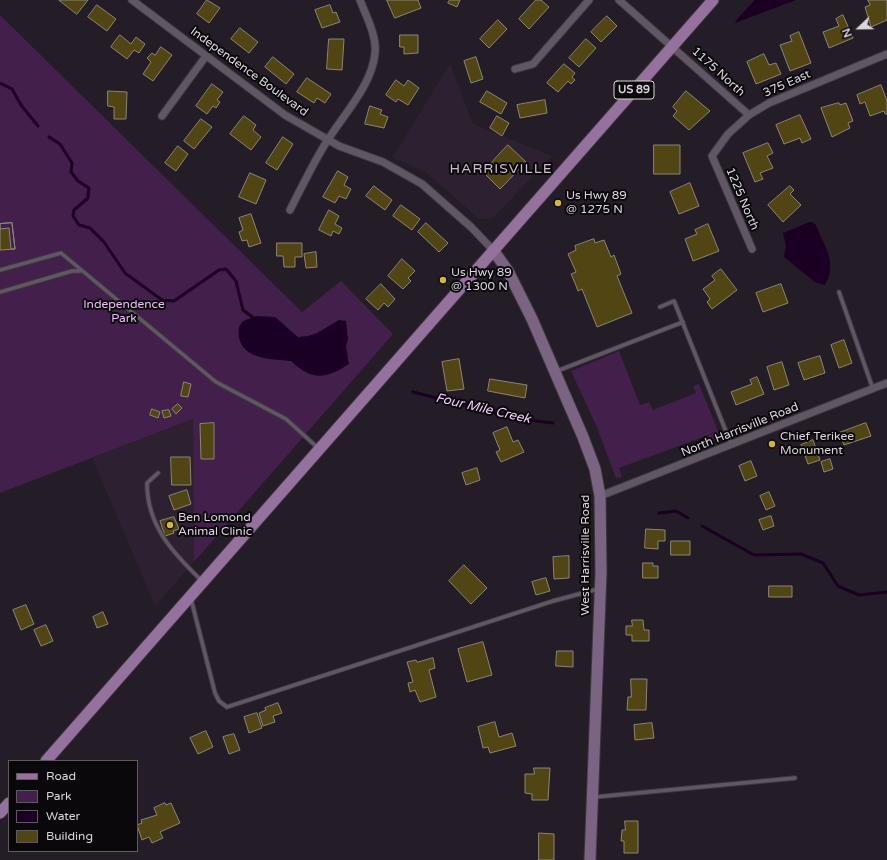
<!DOCTYPE html>
<style>
body{margin:0}
#map{position:relative;width:887px;height:860px;overflow:hidden;background:#241c26;font-family:"Varela Round",sans-serif}
canvas{display:block}
.legend{position:absolute;left:8px;top:760px;width:130px;height:92px;box-sizing:border-box;background:#0b080c;border:1px solid #5e5a60;margin:0;padding:5px 7px;list-style:none;font-size:12px;color:#dbd6dd}
.legend li{display:flex;align-items:center;gap:8px;height:20px}
.legend b{width:20px;border:1px solid #5e5a60}
.north{position:absolute;left:839px;top:8px;width:40px;height:40px;-webkit-text-stroke:3px #0b080c;paint-order:stroke;rotate:248deg;font-size:11px;font-weight:700;line-height:16px;text-align:center;color:#dbd6dd}
.north::after{content:'';display:block;margin:auto;width:14px;height:18px;background:#dbd6dd;clip-path:polygon(50% 0,100% 100%,50% 72%,0 100%)}
</style>
<div id="map">
<canvas width="887" height="860"></canvas>
<ul class="legend">
<li><b style="height:5px;background:#95719e"></b>Road</li>
<li><b style="height:11px;background:#43204b"></b>Park</li>
<li><b style="height:11px;background:#1c0024"></b>Water</li>
<li><b style="height:11px;background:#514613"></b>Building</li>
</ul>
<div class="north">N</div>
</div>
<script>
const context = document.querySelector('canvas').getContext('2d');
context.lineJoin = 'round';
function fill(path, color) { context.fillStyle = color; context.fill(path, 'evenodd'); }
function strokePath(path, color, width, dash) { context.strokeStyle = color; context.lineWidth = width; context.lineCap = dash ? 'butt' : 'round'; context.setLineDash(dash || []); context.stroke(path); }
function write(font, color, halo, rows, align = 'center') {
  context.font = font + ' "Varela Round",sans-serif'; context.lineWidth = 4; context.setLineDash([]); context.textBaseline = 'middle'; context.strokeStyle = halo; context.fillStyle = color; for (const [text, x, y, turn = 0] of rows) {
    context.save(); context.translate(x, y); context.rotate((+turn || 0) * Math.PI / 180); context.textAlign = isNaN(turn) ? turn : align; if (halo) context.strokeText(text, 0, 0); context.fillText(text, 0, 0); context.restore();
  }
}
fill(new Path2D(`
 M450,64L473,124L552,156L493,218L480,220L427,173L392,158Z
 M193,419L194,562L155,606L92,458Z`), '#2d2030');
fill(new Path2D(`
 M0,15L302,312L341,281L393,334L194,562L193,419L0,493Z
 M619,351L640,405L649,402L653,410L696,393L693,386L699,384L721,438L711,442L708,435L619,468L622,477L616,478L596,425L571,371Z`), '#43204b');
fill(new Path2D(`
 M755,0H796L735,23L737,19Z
 M809,222H812L816,225C824,246 838,263 825,285L815,282L784,257L786,246L783,233Z
 M256,316L275,317L298,337L308,336L317,333L339,320L346,321L348,340L346,346L349,364C327,379 311,381 291,361C273,359 244,360 239,338C238,330 238,327 243,321Z`), '#1c0024');
strokePath(new Path2D(`
 M0,83L12,89L21,105L38,126
 M49,137L60,144L72,163L71,172L78,181L89,188L88,198L74,210L73,216L79,225L90,228L104,242L125,273L162,300L174,301L219,270L226,269L236,281L243,310L255,319
 M413,392L519,419L553,423
 M659,513L676,511L688,518
 M702,526L754,555L801,554L823,563L838,586L859,595L887,592`), '#1c0024', 3);
const building = new Path2D(`
 M59,0H88L77,14Z
 M207,0L220,8L209,23L197,14Z
 M387,0H418L421,8L395,18Z
 M450,0H460L457,7L448,3Z
 M536,0H541L549,7L529,29L519,19Z
 M868,0H887V20L871,27L865,7L870,5Z
 M97,5L116,19L107,31L88,17Z
 M330,5L333,13L336,12L340,22L322,28L315,10Z
 M843,15L853,38L829,48L823,32L839,26L836,19Z
 M607,16L617,26L601,42L591,32Z
 M498,20L507,29L489,48L480,39Z
 M240,28L258,42L249,53L231,39Z
 M799,32L811,63L790,71L780,45L792,41L790,36Z
 M120,35L131,44L136,37L145,44L139,53L134,50L127,59L111,47Z
 M400,35H418V53L404,54V47H400Z
 M329,39H344L342,70L327,69Z
 M586,39L596,48L579,67L569,58Z
 M161,47L172,55L153,81L143,74L151,62L147,58L152,53L155,55Z
 M764,54L769,65L776,63L781,74L756,84L747,62Z
 M273,57L294,74L286,84L265,67Z
 M476,57L483,79L471,83L464,61Z
 M564,64L575,73L572,77L575,80L571,84L568,81L558,92L547,83Z
 M307,78L331,94L325,103L317,98L314,103L297,92Z
 M396,80L404,86L408,80L419,88L408,105L398,99L396,102L386,95Z
 M212,84L223,92L217,100L220,102L216,108L213,106L207,114L196,106Z
 M881,85L887,101V114H885L884,111L870,116L865,102L860,104L857,95Z
 M108,91L127,92L126,119H114V107L108,106Z
 M487,91L507,103L501,114L480,102Z
 M686,91L710,111L689,130L673,116L677,111L673,107Z
 M545,100L547,113L520,118L517,105Z
 M839,103L840,105L846,103L853,121L848,123L850,128L832,137L821,108Z
 M370,106L382,110L380,114L388,117L384,128L365,124Z
 M800,115L811,139L802,143L800,138L784,144L776,125Z
 M244,116L256,125L253,130L261,137L251,150L230,134Z
 M497,116L509,123L502,136L490,128Z
 M201,119L212,127L194,149L184,141Z
 M283,137L293,144L277,170L266,163Z
 M768,143L773,153L767,156L773,168L760,173L763,179L755,182L743,153Z
 M508,145L526,162L500,189L483,172Z
 M654,145H680V174H654Z
 M178,146L188,154L176,171L165,163Z
 M338,171L348,177L344,185L351,189L346,199L339,196L335,203L323,197Z
 M250,173L266,180L256,204L239,197Z
 M690,183L699,206L679,214L670,192Z
 M374,186L392,200L385,210L366,196Z
 M790,186L794,190L790,194L801,205L783,222L768,205Z
 M401,205L420,219L412,230L393,216Z
 M329,210L339,216L335,224L342,228L339,234L333,231L331,236L319,230Z
 M251,214L261,243L249,247L247,240L242,241L239,232L243,230L239,218Z
 M12,223L15,249L0,250V224Z
 M12,223L15,249H11L9,228L0,229V224Z
 M426,223L448,243L439,252L418,232Z
 M708,224L719,251L693,261L685,239L697,234L695,230Z
 M594,239L595,243L604,240L611,257L614,255L621,274L617,276L632,313L597,327L582,289L578,291L575,283L571,274L576,272L568,254L576,250L575,246Z
 M277,243H302V257H295V267H284L283,256H277Z
 M316,252L317,267L306,268L304,254Z
 M402,259L415,271L408,278L411,281L403,289L388,276Z
 M721,269L737,290L712,309L707,302L710,299L703,289L715,280L712,276Z
 M381,284L395,299L388,307L384,303L378,310L366,299Z
 M781,284L788,303L763,312L756,293Z
 M844,340L852,363L839,368L831,345Z
 M820,356L825,373L804,380L798,363Z
 M459,359L464,389L447,391L442,362Z
 M782,362L789,385L774,390L767,367Z
 M757,377L764,394L736,405L731,392L752,384L750,380Z
 M490,379L527,385L525,398L488,391Z
 M184,382L191,384L188,397L181,396Z
 M178,404L182,408L176,414L172,409Z
 M152,409L160,412L158,418L150,415Z
 M169,410L171,416L164,418L162,411Z
 M214,423V459H201L200,424Z
 M866,423L871,436L844,445L839,433Z
 M507,427L513,442L518,440L524,452L501,462L496,452L500,450L493,433Z
 M813,440L820,460L808,464L801,445Z
 M171,457H190L191,485H172Z
 M830,459L833,469L824,472L821,462Z
 M751,461L757,476L745,481L739,466Z
 M477,468L480,480L466,485L462,473Z
 M187,490L191,504L174,510L169,496Z
 M769,492L775,506L766,510L760,496Z
 M771,516L774,526L763,530L759,520Z
 M174,517L179,529L173,531L174,533L165,536L160,521Z
 M646,529L665,530V541H658V549L645,548Z
 M671,541H690V555H671Z
 M569,556V578L554,579L553,557Z
 M643,563H653V566H658V578H643Z
 M464,565L487,588L471,604L449,581Z
 M546,578L550,591L536,595L532,582Z
 M769,586H792V597H769Z
 M26,605L34,624L21,630L13,610Z
 M103,612L108,624L97,628L93,617Z
 M632,620H643L644,630H649V641H632V635H626V626H632Z
 M46,625L53,641L41,646L34,630Z
 M483,642L492,675L467,682L458,649Z
 M557,651H573V667L556,666Z
 M433,658L435,668L429,670L436,697L420,702L415,690L410,692L408,683L413,682L407,662L416,660L417,662Z
 M631,679H647L646,710H627L628,697H631Z
 M278,703L282,713L273,716L275,722L263,726L259,713L266,710L265,708Z
 M257,713L262,728L249,733L244,717Z
 M495,722L499,737L512,733L516,746L490,753L488,747L483,748L478,727Z
 M652,723L654,738L635,740L634,725Z
 M206,731L213,747L198,754L190,738Z
 M234,734L240,750L229,754L223,737Z
 M534,768H550L548,800H532V794L525,793V774H534Z
 M165,803L166,805L171,803L180,823L160,832L163,838L152,843L149,837L142,840L137,825L142,823L141,820L157,815L154,808Z
 M625,821H638V853H624V841H621L622,830H625Z
 M539,833L554,834V860H539Z`);
fill(building, '#514613');
strokePath(building, '#898676', 1);
const service = new Path2D(`
 M0,270L61,253L216,382L286,419L318,448
 M0,292L72,271H80
 M839,292L873,389
 M660,307L674,301L731,444
 M557,371L683,322
 M158,473L147,483C147,526 173,553 202,581
 M191,599L215,693L219,701L227,707L553,601L598,589
 M595,797L795,778`);
const minor = new Path2D(`
 M132,0L285,115L339,146L383,162L422,184L471,227L493,250
 M619,0L749,115
 M515,69L533,64L589,0
 M162,116L206,56
 M290,210C300,190 310,170 321,151C338,120 372,88 375,53C377,36 366,16 360,0
 M752,249L712,156L728,134L749,115L769,103L887,54
 M600,496L887,383`);
const secondary = new Path2D(`
 M493,250L508,271L532,319L583,437L595,469L600,496L601,572L590,860`);
const primary = new Path2D(`
 M46,761L713,0
 M0,813L9,803`);
strokePath(service, '#3e3840', 5.5);
strokePath(minor, '#3e3840', 9);
strokePath(secondary, '#3e3840', 13);
strokePath(primary, '#3e3840', 13);
strokePath(service, '#615764', 3.5);
strokePath(minor, '#615764', 7);
strokePath(secondary, '#7b6481', 11);
strokePath(primary, '#95719e', 11);
for (const [x, y, r, color] of [
 [558,203,4,"#d1b736"],
 [443,280,4,"#d1b736"],
 [772,444,4,"#d1b736"],
 [170,525,4,"#d1b736"]
]) { const dot = new Path2D(); dot.arc(x, y, r, 0, 2 * Math.PI); context.fillStyle = color; context.fill(dot); strokePath(dot, '#0b080c', 1.5); }
for (const [x, y, w] of [
 [634,90,40]
]) { const box = new Path2D(); box.roundRect(x - w / 2, y - 9, w, 18, 3); context.fillStyle = '#0b080c'; context.fill(box); strokePath(box, '#dbd6dd', 1); }
write('bold 11px', '#dbd6dd', null, [
 ["US 89",634,90]
]);
write('12px', '#dbd6dd', '#0b080c', [
 ["Independence Boulevard",249,72,36],
 ["1175 North",718,72,42],
 ["375 East",787,84,-24],
 ["1225 North",742,199,67],
 ["North Harrisville Road",740,430,-22],
 ["West Harrisville Road",586,555,-90]
]);
write('12px', '#dbd6dd', '#0b080c', [
 ["Us Hwy 89",566,196],
 ["@ 1275 N",566,210],
 ["Us Hwy 89",451,273],
 ["@ 1300 N",451,287],
 ["Chief Terikee",780,437],
 ["Monument",780,451],
 ["Ben Lomond",178,518],
 ["Animal Clinic",178,532]
], 'left');
write('12px', '#eebef9', '#0b080c', [
 ["Independence",124,305],
 ["Park",124,319]
]);
write('italic 13px', '#f1cefa', '#0b080c', [
 ["Four Mile Creek",483,409,13]
]);
context.letterSpacing = '1px';
write('14px', '#c9bdcc', '#0b080c', [
 ["HARRISVILLE",501,169]
]);
context.letterSpacing = '0px';
</script>
